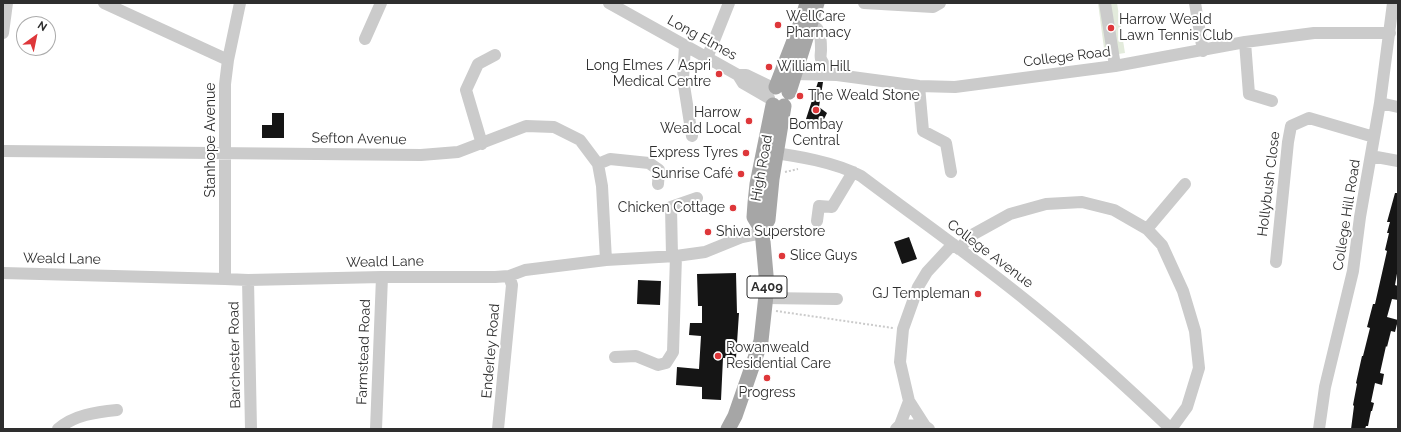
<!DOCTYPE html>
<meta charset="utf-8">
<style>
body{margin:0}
#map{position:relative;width:1401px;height:432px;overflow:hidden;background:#fff;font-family:Raleway,sans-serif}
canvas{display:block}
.frame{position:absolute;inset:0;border:4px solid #2e2e2e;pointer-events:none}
.north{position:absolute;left:16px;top:16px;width:40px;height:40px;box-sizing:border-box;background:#fff;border:1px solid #ababab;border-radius:50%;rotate:33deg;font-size:11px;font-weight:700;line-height:16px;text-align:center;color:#2e2e2e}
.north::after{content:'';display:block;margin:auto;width:14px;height:18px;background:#de373a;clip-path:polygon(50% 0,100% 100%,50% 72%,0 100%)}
</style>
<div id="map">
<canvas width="1401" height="432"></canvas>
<div class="frame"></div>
<div class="north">N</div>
</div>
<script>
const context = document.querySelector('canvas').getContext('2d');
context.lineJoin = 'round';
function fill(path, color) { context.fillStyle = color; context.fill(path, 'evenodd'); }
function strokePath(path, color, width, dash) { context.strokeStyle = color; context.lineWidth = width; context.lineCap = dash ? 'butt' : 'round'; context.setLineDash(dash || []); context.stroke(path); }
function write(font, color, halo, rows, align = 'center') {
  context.font = font + ' Raleway,sans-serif'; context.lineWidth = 4; context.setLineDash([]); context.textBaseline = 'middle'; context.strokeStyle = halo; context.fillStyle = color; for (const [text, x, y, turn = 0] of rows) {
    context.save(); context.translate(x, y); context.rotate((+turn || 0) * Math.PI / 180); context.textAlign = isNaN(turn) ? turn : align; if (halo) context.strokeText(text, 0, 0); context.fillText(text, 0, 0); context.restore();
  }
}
fill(new Path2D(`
 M1098,3H1117L1125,53L1105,56Z`), '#e3ebdc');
fill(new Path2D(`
 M818,82H823L819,107L827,113L820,127L806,119Z
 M272,113H284V138H262V125H272Z
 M1395,193H1398V268L1395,285L1398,286V300L1392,299L1387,317L1398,320L1395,332L1391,331L1387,347L1386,346L1380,373L1384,374L1382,385L1375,383L1371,402L1374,403L1372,411H1371L1368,426H1366L1365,429H1351L1354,406L1353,405L1357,384L1356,383L1362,356H1363L1370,328L1367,327L1373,304H1375L1387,251L1385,250L1389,233H1387L1390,222H1387Z
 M909,237L917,259L902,264L894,242Z
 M736,273L737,313H739L736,358H723L721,400L702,399V387L676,385L677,367L699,369L701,336L689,335L690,323H702V306H698L697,274Z
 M638,280L661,281L660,305L637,304Z`), '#151515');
strokePath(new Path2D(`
 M785,172L798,169
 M776,311L893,328`), '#cbcbcb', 2, [2, 2]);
strokePath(new Path2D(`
 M104,3L228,60
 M609,3L738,75L743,83L769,98
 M864,3L933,7L940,3
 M1105,3L1115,66
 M1195,3L1203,51
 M804,21C821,27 821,33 821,50C821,53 820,57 821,59C824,67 831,71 837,75
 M3,33L7,3
 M365,39L381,3
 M1245,42L1249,94L1272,101
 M685,45L683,79L692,136
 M707,58L729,3
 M795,74L837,75L919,86L955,87L1115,66L1245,42L1314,33H1390
 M738,75H746L773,88
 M919,86L923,131L946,143L951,172
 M1380,103L1398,107
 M482,144L466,90L478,64L495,55
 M3,151L421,155L458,152L526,126L554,127L580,140L598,164L602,186L606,260
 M768,152C797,156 835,162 861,176C918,219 977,260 1033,306C1081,345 1126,386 1171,429
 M1371,156L1398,161
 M598,164L610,159L649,163L659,170L658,184
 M817,221L819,206L832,207L853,172
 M1147,229L1185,184
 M959,249L972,235L1010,214L1046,204L1082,202L1114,210L1147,229L1162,245L1183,291L1195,331L1199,368L1187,407L1171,429
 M672,256L671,207L697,198
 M1276,262L1288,142L1291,126L1309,118L1374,137
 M3,273L225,279L248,280L382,277H495L509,276L525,270L606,260L676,256L705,252L742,237L762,233
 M225,279V84L228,60L240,3
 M248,280L251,429
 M766,298L837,299
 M615,357L636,356L658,365L666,363L673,352L676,256
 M900,425L925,426
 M58,429C74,415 96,412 117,410
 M376,429L382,277
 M498,429L512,285L509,276
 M896,429L900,425L909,401
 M929,429L925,426L909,401L900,362L903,329L918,287L927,272L953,244
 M1319,429L1325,387L1353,271L1360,217L1380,103L1393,3`), '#cbcbcb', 12);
strokePath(new Path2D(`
 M776,87L802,20L807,3
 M789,92L817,3
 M762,230L768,220L772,179L784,106
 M728,429L735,416L761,341L767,286L762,230L754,217L755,203L757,184L773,105`), '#a6a6a6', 15);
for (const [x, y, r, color] of [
 [778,25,4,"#de373a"],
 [1111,28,4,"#de373a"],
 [769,67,4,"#de373a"],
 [719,74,4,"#de373a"],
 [800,96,4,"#de373a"],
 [816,110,4,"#de373a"],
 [749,121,4,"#de373a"],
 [746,153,4,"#de373a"],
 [741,174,4,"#de373a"],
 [733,208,4,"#de373a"],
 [708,232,4,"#de373a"],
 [782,256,4,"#de373a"],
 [978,294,4,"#de373a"],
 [718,356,4,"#de373a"],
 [767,378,4,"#de373a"]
]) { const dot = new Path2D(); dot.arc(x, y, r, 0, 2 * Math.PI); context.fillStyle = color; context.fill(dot); strokePath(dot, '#fff', 1.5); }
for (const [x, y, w] of [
 [767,287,40]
]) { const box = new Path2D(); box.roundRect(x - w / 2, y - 11, w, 22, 3); context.fillStyle = '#fff'; context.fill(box); strokePath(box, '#2e2e2e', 1); }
write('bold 13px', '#2e2e2e', null, [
 ["A409",767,287]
]);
write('14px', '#2e2e2e', '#fff', [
 ["WellCare",786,17],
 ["Pharmacy",786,33],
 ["Harrow Weald",1119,20],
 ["Lawn Tennis Club",1119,36],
 ["Long Elmes / Aspri",711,66,"right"],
 ["Medical Centre",711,82,"right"],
 ["William Hill",777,67],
 ["The Weald Stone",808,96],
 ["Harrow",741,113,"right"],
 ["Weald Local",741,129,"right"],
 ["Bombay",816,125,"center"],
 ["Central",816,141,"center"],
 ["Express Tyres",738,153,"right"],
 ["Sunrise Café",733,174,"right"],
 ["Chicken Cottage",725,208,"right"],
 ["Shiva Superstore",716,232],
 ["Slice Guys",790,256],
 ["GJ Templeman",970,294,"right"],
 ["Rowanweald",726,348],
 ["Residential Care",726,364],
 ["Progress",767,393,"center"]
], 'left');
write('14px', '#2e2e2e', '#fff', [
 ["Long Elmes",702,38,29],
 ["College Road",1067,57,-7],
 ["Sefton Avenue",359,139,1],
 ["Stanhope Avenue",211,140,-90],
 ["High Road",762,168,-80],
 ["Hollybush Close",1269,184,-83],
 ["College Hill Road",1347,215,-81],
 ["College Avenue",990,254,37],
 ["Weald Lane",62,259,1],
 ["Weald Lane",385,262,-1],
 ["Enderley Road",491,351,-85],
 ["Farmstead Road",364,352,-88],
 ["Barchester Road",235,355,-91]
]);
</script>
